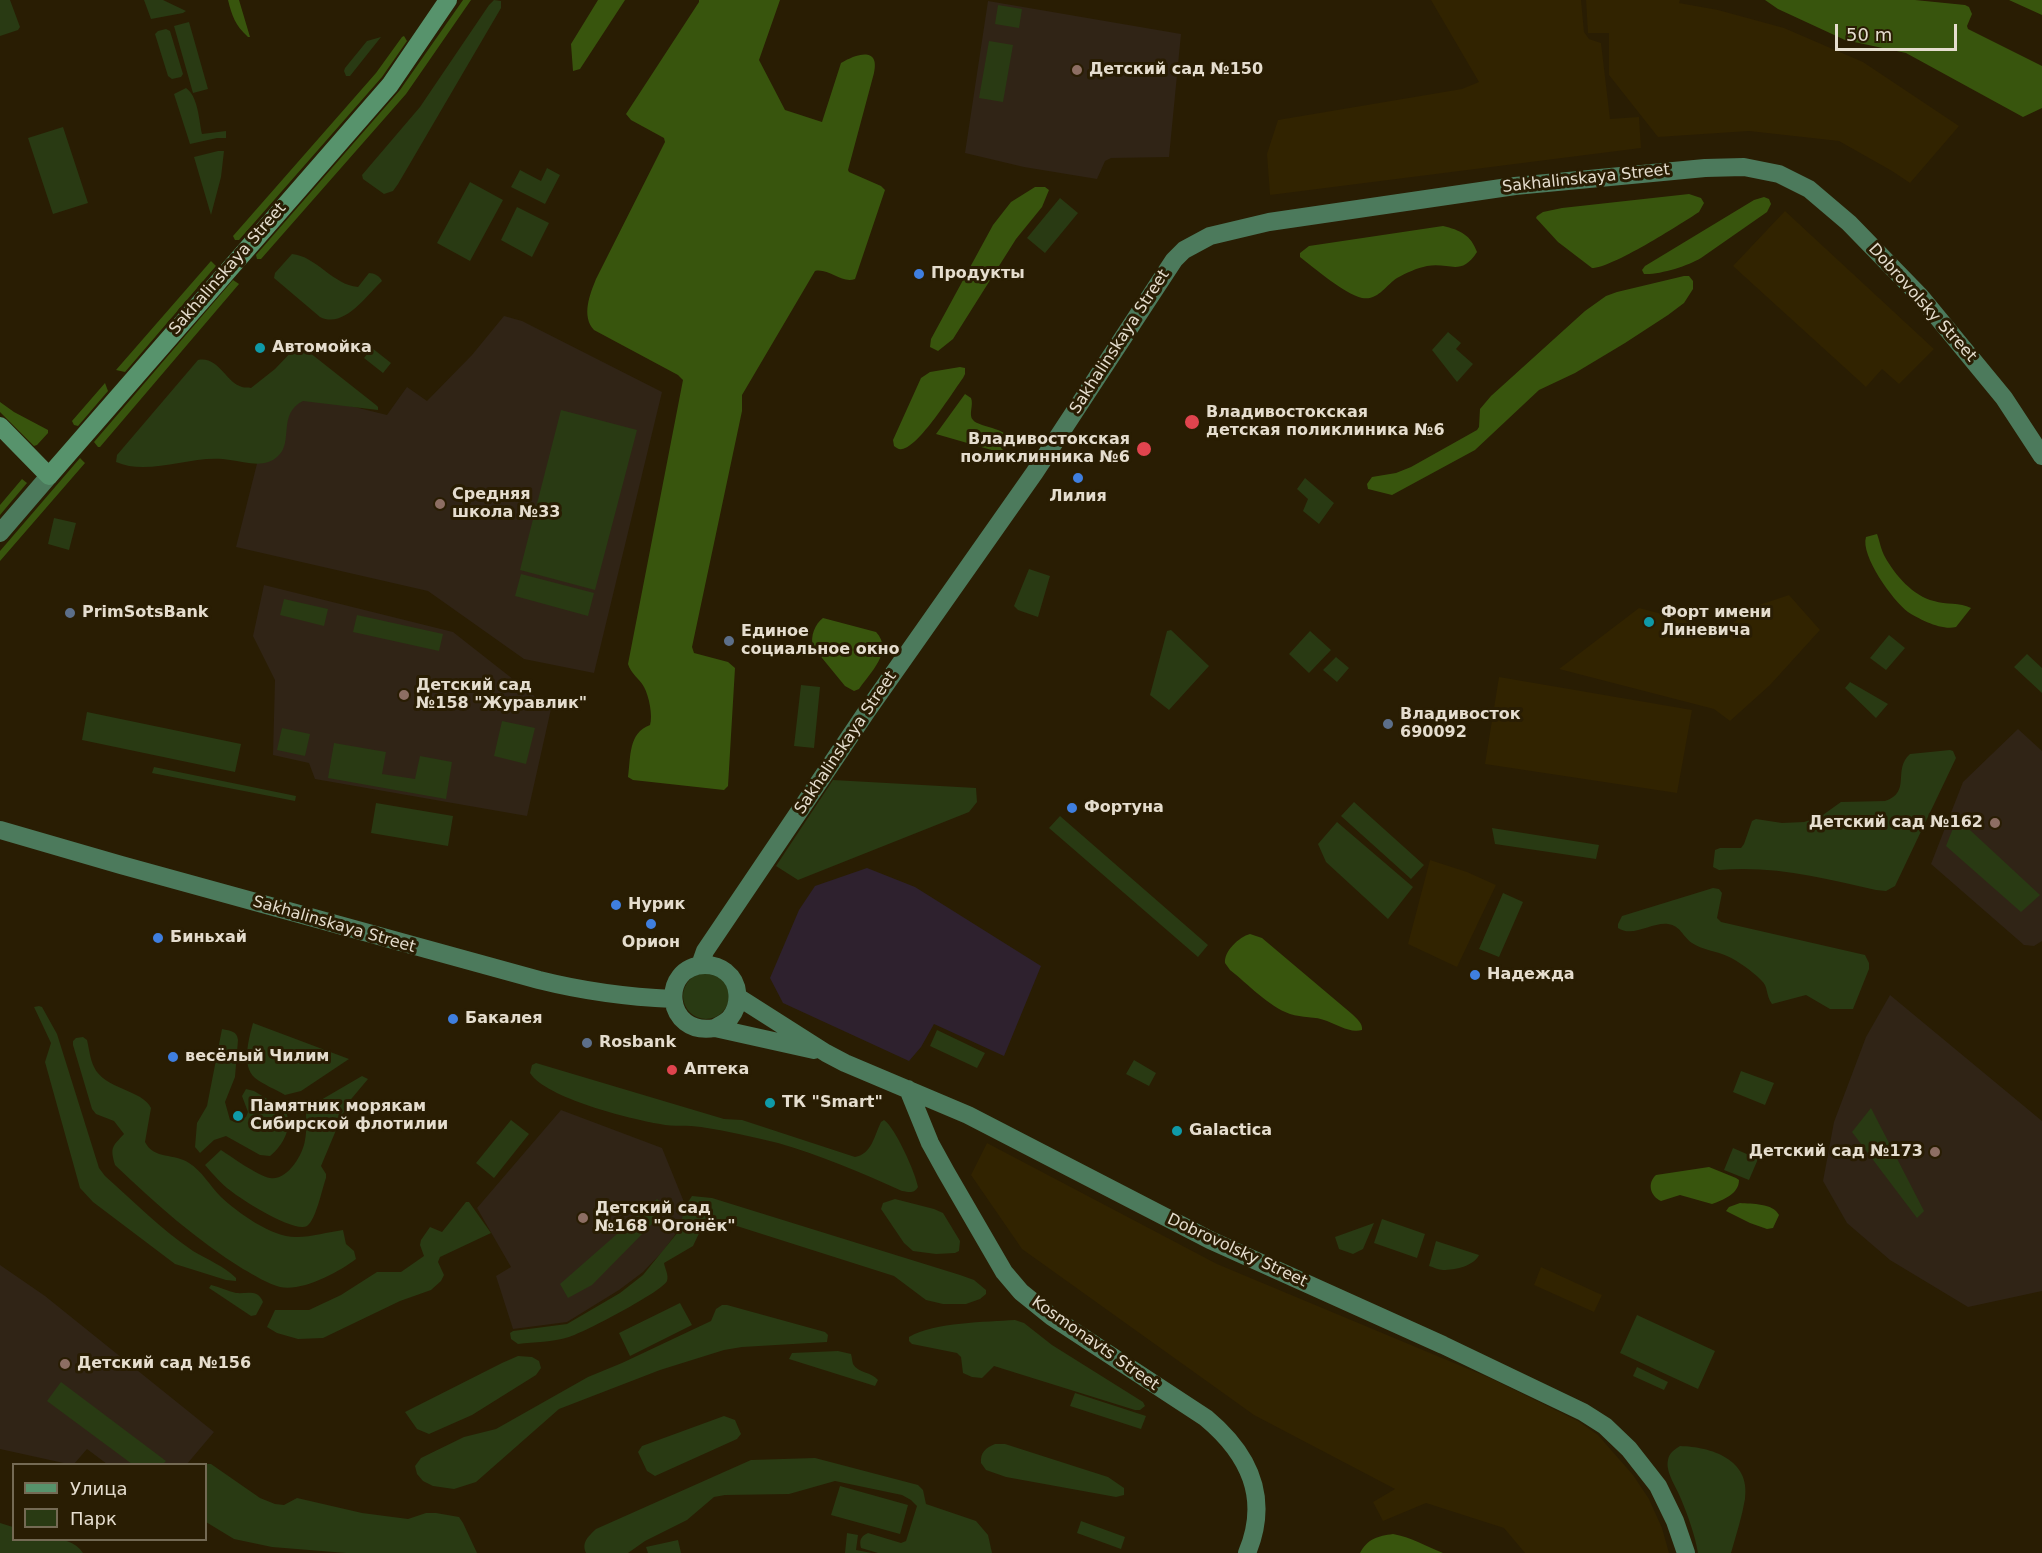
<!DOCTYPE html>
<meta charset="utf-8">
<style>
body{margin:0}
#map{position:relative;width:2042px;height:1553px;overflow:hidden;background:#291d03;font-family:"DejaVu Sans",sans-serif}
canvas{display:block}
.legend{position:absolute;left:12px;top:1463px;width:195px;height:78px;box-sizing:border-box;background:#291d03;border:2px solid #746a54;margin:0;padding:8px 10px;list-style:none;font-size:18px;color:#e5ddce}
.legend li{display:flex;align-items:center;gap:12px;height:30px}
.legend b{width:30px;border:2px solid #746a54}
.scale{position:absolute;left:1835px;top:24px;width:122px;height:27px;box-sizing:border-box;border:3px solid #e5ddce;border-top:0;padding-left:8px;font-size:18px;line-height:21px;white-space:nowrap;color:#e5ddce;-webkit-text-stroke:4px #291d03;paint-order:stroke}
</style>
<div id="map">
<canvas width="2042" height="1553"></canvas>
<ul class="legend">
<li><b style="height:8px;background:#57936c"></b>Улица</li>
<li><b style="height:16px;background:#293a13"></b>Парк</li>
</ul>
<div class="scale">50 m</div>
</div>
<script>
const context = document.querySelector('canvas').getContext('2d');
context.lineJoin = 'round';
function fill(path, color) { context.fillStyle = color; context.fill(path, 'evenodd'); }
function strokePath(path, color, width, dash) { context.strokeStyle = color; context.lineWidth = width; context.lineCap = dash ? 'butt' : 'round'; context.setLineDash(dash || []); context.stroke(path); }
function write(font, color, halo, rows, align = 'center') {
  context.font = font + ' "DejaVu Sans",sans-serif'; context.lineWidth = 6; context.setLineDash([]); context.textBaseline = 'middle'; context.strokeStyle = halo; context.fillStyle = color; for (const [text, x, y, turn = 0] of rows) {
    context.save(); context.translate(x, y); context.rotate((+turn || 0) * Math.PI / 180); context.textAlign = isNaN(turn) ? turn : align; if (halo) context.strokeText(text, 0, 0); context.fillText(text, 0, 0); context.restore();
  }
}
fill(new Path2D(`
 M867,868L915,887L1041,966L1004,1056L934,1024L921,1047L909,1061L783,1003L770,978L799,910L815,886Z`), '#2e212e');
fill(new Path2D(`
 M1431,0H1581L1584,32L1589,39L1601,43L1610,119L1639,117L1641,148L1270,195L1267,154L1278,120L1462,89L1479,82Z
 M1586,0H1680L1679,3L1718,10L1784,28L1863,62L1959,126L1910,183L1892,171L1839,141L1749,131L1658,137L1609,75V33H1588Z
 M1785,211L1934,349L1899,384L1882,369L1866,387L1733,266Z
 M1789,595L1820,630L1770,685L1730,721L1714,709L1559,669L1639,608L1724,630L1753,607Z
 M1499,677L1692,710L1677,793L1485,764Z
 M1430,860L1467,872L1496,885L1457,967L1408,944Z
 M987,1143L1217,1264L1490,1378L1578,1421L1598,1435L1633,1475L1649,1499L1662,1528L1669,1553H1525L1504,1528L1426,1503L1383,1521L1373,1502L1395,1489L1254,1415L1022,1249L971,1175Z
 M1541,1267L1602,1295L1594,1312L1534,1285Z`), '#312300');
fill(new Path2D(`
 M988,1L1181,34L1169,157L1111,158L1105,161L1097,179L1024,167L965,153Z
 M504,316L522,321L662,392L594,673L524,659L428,591L236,547L269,416L298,393L387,415L407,387L427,401L472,355Z
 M264,585L453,632L551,709L527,816L315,779L309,763L273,755L275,680L253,636Z
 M2018,729L2042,751V941L2034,946L2024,945L1931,864L1963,782Z
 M1890,995L2042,1121V1291L1968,1307L1890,1260L1847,1223L1823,1181L1834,1122L1866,1037Z
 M561,1110L662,1148L686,1207L680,1228L663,1251L643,1272L619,1290L567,1322L513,1329L496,1276L511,1267L477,1208Z
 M0,1265L45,1296L214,1432L187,1464H107L87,1449L74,1464H68L0,1449Z`), '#302416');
fill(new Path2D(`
 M0,0H10L20,27L18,30L0,36Z
 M144,0H163L186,11L183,13L151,19Z
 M494,0L501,1V8L398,184L393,191L384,194L363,179L362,175L420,107L489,5Z
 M998,5L1022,9L1019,28L995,24Z
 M189,22L208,89L193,93L174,26Z
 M166,29L170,31L183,74L181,77L172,79L168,76L155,34L158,31Z
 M381,37L350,76H346L344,71L345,68L367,41Z
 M989,41L1013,45L1003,102L979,98Z
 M186,88C198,96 199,120 202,134L226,131V138H217L190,144L174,94Z
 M63,127L88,203L53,214L28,138Z
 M218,151H224L221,177L211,215L194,157Z
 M547,168L560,175L545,204L511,187L520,170L541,181Z
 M470,182L503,200L470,261L437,243Z
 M1060,198L1078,213L1045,253L1027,238Z
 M517,207L549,223L532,257L501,240Z
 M292,254C316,256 333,285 358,287L369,273C374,273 380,276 382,281C366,296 344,329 320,317L274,278L275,273Z
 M1448,332L1461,343L1456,349L1473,364L1457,382L1432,350Z
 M300,345L376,405L378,407V410L303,401C277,414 294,442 278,456C265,469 246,462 230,460C194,453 150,477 116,462L117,455L198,360C219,356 225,382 242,387C245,388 248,387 251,388L275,369L297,346Z
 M372,348L391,363L383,373L364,358Z
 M561,410L637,430L595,590L520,570Z
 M1305,478L1334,503L1319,524L1303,511L1308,499L1297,489Z
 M54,518L76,523L69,550L48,544Z
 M1029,569L1050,576L1038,617L1018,610L1014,606Z
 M521,574L594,593L588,616L515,596Z
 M284,599L328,609L324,626L280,615Z
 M357,615L443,634L439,651L353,632Z
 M1171,630L1209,666L1169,710L1150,695L1167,631Z
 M1310,631L1331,650L1309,673L1289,654Z
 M1889,635L1905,648L1886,670L1870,658Z
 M2027,654L2042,668V693L2014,667Z
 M1336,657L1349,668L1337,682L1323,670Z
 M1850,682L1888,704L1876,718L1845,688Z
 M801,685L820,687L814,748L794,746Z
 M87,712L241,744L235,772L82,740Z
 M502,721L535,728L526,764L494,756Z
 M282,728L310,734L305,756L277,750Z
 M334,743L386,752L382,774L415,779L420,756L452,762L446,799L328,778Z
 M1950,750L1953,751L1956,758L1895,886L1886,891L1876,890C1824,878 1773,865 1719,870L1713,867L1715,850L1720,848H1741L1744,844L1752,821L1756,819L1782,823L1804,822L1820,817L1841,802L1885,801C1912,792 1892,770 1910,754Z
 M154,767L296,796L295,801L152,773Z
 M833,780L976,788L977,802L969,812L798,880L776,866Z
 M1354,802L1424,865L1411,879L1341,816Z
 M376,803L453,816L448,846L371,833Z
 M1060,816L1208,945L1198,957L1049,828Z
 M1957,818L2040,895L2021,912L1946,846Z
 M1337,822L1413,887L1388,919L1326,862L1318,844Z
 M1492,828L1599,845L1596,859L1495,844Z
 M1713,888L1719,889L1722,893L1717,918L1721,922L1865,955L1869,963V969L1853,1009H1830L1806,995L1772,1004C1765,994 1769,987 1761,980C1752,971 1738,961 1727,956C1716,951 1702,950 1692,943C1682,936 1681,926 1668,924C1652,922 1633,938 1618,928V924L1622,916Z
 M1503,893L1523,902L1499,957L1479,949Z
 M683 996a23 23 0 1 1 46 0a23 23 0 1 1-46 0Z
 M39,1006L42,1007L57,1034L99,1168L105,1176C134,1202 161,1229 193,1251C208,1260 224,1266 236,1278V1281L226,1280L175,1264L93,1202L80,1188L45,1062L51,1043L34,1007Z
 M253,1023L349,1059L301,1091L285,1095C275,1089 264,1085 255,1078C241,1066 249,1038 253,1023Z
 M222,1029C231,1031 237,1031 238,1040L235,1077L225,1102L230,1120L235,1122L246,1117L248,1112L242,1096L246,1089L254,1091L284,1109C295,1124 283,1146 270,1156L260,1155L226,1136L214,1140L200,1153L195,1147L197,1123L207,1106Z
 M937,1030L985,1053L977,1068L930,1046Z
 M83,1037L87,1040C89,1048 90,1059 94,1067C104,1089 143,1090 151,1108L145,1142C154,1160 175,1153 189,1163C202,1171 210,1186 221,1197C238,1213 273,1238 297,1237C312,1237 328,1232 343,1230L346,1244L354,1251L356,1259C339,1272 302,1292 280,1287C268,1284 254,1275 243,1269C196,1240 155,1203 115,1165C110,1147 112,1147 124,1134L114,1121L96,1114L92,1109L73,1045V1041L76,1038Z
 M1134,1060L1156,1073L1149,1086L1126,1074Z
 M536,1063L724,1119L742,1120L855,1157C872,1154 874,1136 881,1122L884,1120C895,1127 916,1174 918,1187C914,1194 909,1192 902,1191C862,1173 820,1155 778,1143C753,1137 727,1131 701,1127C688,1125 674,1127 660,1124C630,1119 546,1098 530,1073L532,1065Z
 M1741,1071L1774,1083L1765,1105L1733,1092Z
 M362,1076L368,1079L347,1104L321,1166L326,1174V1178C322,1189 316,1220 307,1226C294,1233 242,1200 231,1191C221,1184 213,1174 205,1165L221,1150C232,1157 258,1176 270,1178C287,1181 303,1155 305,1140C307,1131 306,1122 306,1112L314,1104Z
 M1871,1108L1924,1211L1917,1218L1852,1132Z
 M511,1120L529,1134L494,1178L476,1163Z
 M1733,1148L1758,1159L1749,1180L1724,1170Z
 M692,1196L712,1198L960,1275L974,1280L986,1290V1294L980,1299L966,1304H943L926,1300L894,1276L718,1220L703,1225L693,1246L664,1263C665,1269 669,1275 667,1281C663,1291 583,1333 569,1337C552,1342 535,1342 518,1344L511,1339L510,1333L513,1331L567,1324L620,1293L643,1275L678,1232L686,1205Z
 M657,1199L666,1207L652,1224L592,1285L568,1298L560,1284Z
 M895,1199L934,1209L943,1213L960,1241L959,1251L955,1253L936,1254L913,1251L904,1243L881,1209L883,1203Z
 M466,1202H469L491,1233L440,1257L438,1262L444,1275L441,1281L431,1290L400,1301L323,1338L298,1339L277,1333L267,1327L275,1310H309L341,1295L377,1272H401L424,1256L420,1245L421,1240L430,1227L442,1232Z
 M1382,1219L1425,1234L1417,1258L1374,1243Z
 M1374,1223L1363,1249L1353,1254L1339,1249L1335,1237Z
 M1436,1241L1479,1255C1474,1266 1455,1270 1443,1270C1439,1270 1433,1267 1429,1266Z
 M211,1285C219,1287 228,1291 236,1293C247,1294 258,1289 263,1302L256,1315L251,1316L209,1288Z
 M680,1303L692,1325L630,1356L619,1333Z
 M722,1305H727L825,1332L828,1335L827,1342L742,1347L724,1350L660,1370L559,1409L476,1482L454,1489L433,1486L423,1481L417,1474L415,1466L421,1458L464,1437L496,1429L588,1377L622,1363L711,1321L716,1309Z
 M1637,1315L1715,1351L1698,1389L1620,1353Z
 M1015,1320L1024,1323L1052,1345L1143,1402L1145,1406L1140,1410H1135L994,1366L982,1378L972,1377L963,1373L961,1357L957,1353L912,1344L909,1341V1337C935,1322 986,1322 1015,1320Z
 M838,1351L851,1354C852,1357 852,1361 853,1364C858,1373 872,1372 878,1380L875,1386L789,1359L792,1353Z
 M518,1356L532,1357L539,1361L541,1368L536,1375L472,1415L429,1434L417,1429L405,1412L502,1363Z
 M1637,1367L1668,1382L1664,1390L1633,1376Z
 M61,1382L166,1461L163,1464H132L47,1401Z
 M1075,1393L1146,1416L1141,1429L1070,1406Z
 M724,1416L735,1420L741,1434L737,1439L655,1476L647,1471L638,1452L642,1446Z
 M995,1444H1005L1108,1477L1124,1488V1495L1116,1497L1006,1477L986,1470L981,1463C980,1452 986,1448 995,1444Z
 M1680,1446C1711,1447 1751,1459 1745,1499C1742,1517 1736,1535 1731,1553H1698C1695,1535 1688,1516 1681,1499C1677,1488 1665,1472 1668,1460C1669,1453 1675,1449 1680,1446Z
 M815,1458L918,1485L923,1490L926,1504L976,1521L988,1535L992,1553H878L861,1548C859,1540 861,1536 868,1533L901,1543L906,1541L917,1506L911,1500L902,1495L835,1481L789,1494L725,1495L714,1497L687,1520L645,1541L628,1553H586C581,1542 589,1536 596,1529L751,1460Z
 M201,1464H211L260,1498L275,1504L284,1505L297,1498L362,1513L408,1519L426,1513H436L459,1517L463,1523L477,1553H346L272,1547L234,1539L206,1522V1464Z
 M840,1486L908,1505L900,1534L831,1515Z
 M1081,1521L1125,1537L1121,1549L1077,1533Z
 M0,1523L13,1527L14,1540C35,1540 70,1532 83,1553H0Z
 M847,1533L858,1535L856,1550L872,1553H845Z
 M678,1540L681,1553H648L646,1547Z`), '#293a13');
fill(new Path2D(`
 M228,0H239L250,37H248C235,25 232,16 228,0Z
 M463,0H471L406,94L261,259H257L256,255L400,90Z
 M598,0H625L580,69L573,71L571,44Z
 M699,0H780L759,60L785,110L822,122L841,63C856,54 880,46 874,73L848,170L849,172L881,186L885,190L855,279C842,284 829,268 815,271L742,395V411L692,647L694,653L728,662L735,668L728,786L724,790L633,780L628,777C631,757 628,733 650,725C653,716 649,696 644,687C639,678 631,674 628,664L683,380L678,375L594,330C581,316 590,294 596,279L665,142L664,138L631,120L626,114L699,2Z
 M1765,0H1915L1965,5L1969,7L1972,14L1967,26L1968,29L2042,66V108L2023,117L1906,53L1845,40L1778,9Z
 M2009,0H2042V15Z
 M404,36L407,41L382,77L239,240H235L233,236L376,73L402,37Z
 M1035,187H1045L1049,190L1042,207L1016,239L953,339L938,351L930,347L931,339L993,225L1011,202Z
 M1689,194L1701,198L1704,203L1699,212C1679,225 1612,268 1592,268L1558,242L1536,218L1537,216L1543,212L1562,208Z
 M1764,197L1769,199L1771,204L1767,212L1701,258C1688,266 1659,275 1644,274L1642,270L1645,266L1754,200Z
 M1443,226C1460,230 1471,235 1477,252C1461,277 1450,262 1427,266C1417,268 1406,273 1397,278C1386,285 1378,301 1362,298C1345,294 1314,268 1300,257V253L1309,246Z
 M211,261L216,266L125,372L116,370Z
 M1684,276H1689L1693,281V289L1684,303L1668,315L1625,343L1575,373L1539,390L1475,450L1392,495L1368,489L1367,484L1372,477L1396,473L1411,467L1477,430L1479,427L1480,409L1491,396L1585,311L1606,296L1617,292Z
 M233,280L239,284L100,447H98L94,442Z
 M960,367L965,368V374L963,378C952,393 919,447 902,449C899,450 897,448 894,446L893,440L921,378L930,372Z
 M105,383L108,391L78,426L74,425L72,421Z
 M965,394L971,398C974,405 968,415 973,420C979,428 1016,428 1007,445C1004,451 1000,450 995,451L936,434Z
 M0,402L14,412L48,430V433L37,445L34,446L0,412Z
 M80,458L85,463L0,561V551Z
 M22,479L27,483L0,515V505Z
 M1877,534C1880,542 1881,550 1885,557C1895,575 1913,596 1934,601C1946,605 1960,602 1971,608L1956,627C1942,631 1919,619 1908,612C1893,601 1860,555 1866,537Z
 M823,618L876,632C894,651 870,673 859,689L854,691L845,686L813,647C810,636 815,624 823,618Z
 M1250,934L1262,938L1352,1014C1356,1018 1363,1023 1362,1030C1349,1033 1338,1025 1327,1021C1315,1016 1302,1018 1290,1014C1268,1006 1248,984 1230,970L1225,963C1224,951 1239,937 1250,934Z
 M1709,1167L1736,1178L1739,1180C1739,1194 1723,1200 1712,1204L1680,1195L1661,1201C1650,1196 1647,1183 1656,1175Z
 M1740,1203C1752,1204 1773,1203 1779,1215L1773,1228L1767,1229L1750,1223L1726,1211L1729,1207Z
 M1393,1534C1411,1537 1425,1546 1443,1553H1360C1367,1539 1378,1536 1393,1534Z`), '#38550d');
strokePath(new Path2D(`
 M0,533L49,476
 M0,830L121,865L539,980C583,991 627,997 673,999
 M700,965L705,951L867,711L1035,472L1174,260L1184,250L1210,236L1269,222L1515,186L1705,168L1744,167L1779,174L1809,189L1849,223L1920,296L2004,398L2042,456
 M738,997L826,1053L845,1063L968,1115L1210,1240L1443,1345L1583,1412L1605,1426L1629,1449L1658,1486L1675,1521L1686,1553
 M715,1028C720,1025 727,1022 730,1018C741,1004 740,983 726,972C720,967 712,965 705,965C659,966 664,1037 715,1028L814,1050
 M908,1089L930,1143L946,1172L1004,1272L1021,1292L1052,1317L1206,1418C1249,1454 1270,1498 1247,1553`), '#4c7a5c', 18);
strokePath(new Path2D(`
 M0,426L49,476L390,85L448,0`), '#57936c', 18);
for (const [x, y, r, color] of [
 [1077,70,6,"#8d6e63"],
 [919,274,6,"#3f7fe0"],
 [260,348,6,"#0f9aa8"],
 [1192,422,8,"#e0444e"],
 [1144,449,8,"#e0444e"],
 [1078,478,6,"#3f7fe0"],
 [440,504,6,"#8d6e63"],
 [70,613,6,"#5c6f8a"],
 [1649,622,6,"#0f9aa8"],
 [729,641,6,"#5c6f8a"],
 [404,695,6,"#8d6e63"],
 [1388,724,6,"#5c6f8a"],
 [1072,808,6,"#3f7fe0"],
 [1995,823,6,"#8d6e63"],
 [616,905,6,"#3f7fe0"],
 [651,924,6,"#3f7fe0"],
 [158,938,6,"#3f7fe0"],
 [1475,975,6,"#3f7fe0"],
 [453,1019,6,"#3f7fe0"],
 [587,1043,6,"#5c6f8a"],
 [173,1057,6,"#3f7fe0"],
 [672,1070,6,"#e0444e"],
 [770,1103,6,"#0f9aa8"],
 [238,1116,6,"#0f9aa8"],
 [1177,1131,6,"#0f9aa8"],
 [1935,1152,6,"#8d6e63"],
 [583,1218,6,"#8d6e63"],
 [65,1364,6,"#8d6e63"]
]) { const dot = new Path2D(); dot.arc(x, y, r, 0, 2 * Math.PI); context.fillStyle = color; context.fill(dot); strokePath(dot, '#291d03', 2); }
write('bold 16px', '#e5ddce', '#291d03', [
 ["Детский сад №150",1089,70],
 ["Продукты",931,274],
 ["Автомойка",272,348],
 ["Владивостокская",1206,413],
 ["детская поликлиника №6",1206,431],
 ["Владивостокская",1130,440,"right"],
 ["поликлинника №6",1130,458,"right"],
 ["Средняя",452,495],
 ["школа №33",452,513],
 ["Лилия",1078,497,"center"],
 ["PrimSotsBank",82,613],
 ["Форт имени",1661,613],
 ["Линевича",1661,631],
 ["Единое",741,632],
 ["социальное окно",741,650],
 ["Детский сад",416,686],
 ["№158 \"Журавлик\"",416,704],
 ["Владивосток",1400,715],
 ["690092",1400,733],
 ["Фортуна",1084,808],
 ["Детский сад №162",1983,823,"right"],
 ["Нурик",628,905],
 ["Биньхай",170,938],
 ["Орион",651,943,"center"],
 ["Надежда",1487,975],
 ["Бакалея",465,1019],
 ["Rosbank",599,1043],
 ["весёлый Чилим",185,1057],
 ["Аптека",684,1070],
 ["ТК \"Smart\"",782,1103],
 ["Памятник морякам",250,1107],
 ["Сибирской флотилии",250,1125],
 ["Galactica",1189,1131],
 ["Детский сад №173",1923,1152,"right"],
 ["Детский сад",595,1209],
 ["№168 \"Огонёк\"",595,1227],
 ["Детский сад №156",77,1364]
], 'left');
write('16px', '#e5ddce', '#291d03', [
 ["Sakhalinskaya Street",1586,179,-6],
 ["Sakhalinskaya Street",228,269,-49],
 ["Dobrovolsky Street",1922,303,48],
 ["Sakhalinskaya Street",1120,342,-57],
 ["Sakhalinskaya Street",846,743,-56],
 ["Sakhalinskaya Street",334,925,16],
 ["Dobrovolsky Street",1237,1251,25],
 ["Kosmonavts Street",1095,1344,35]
]);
</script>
